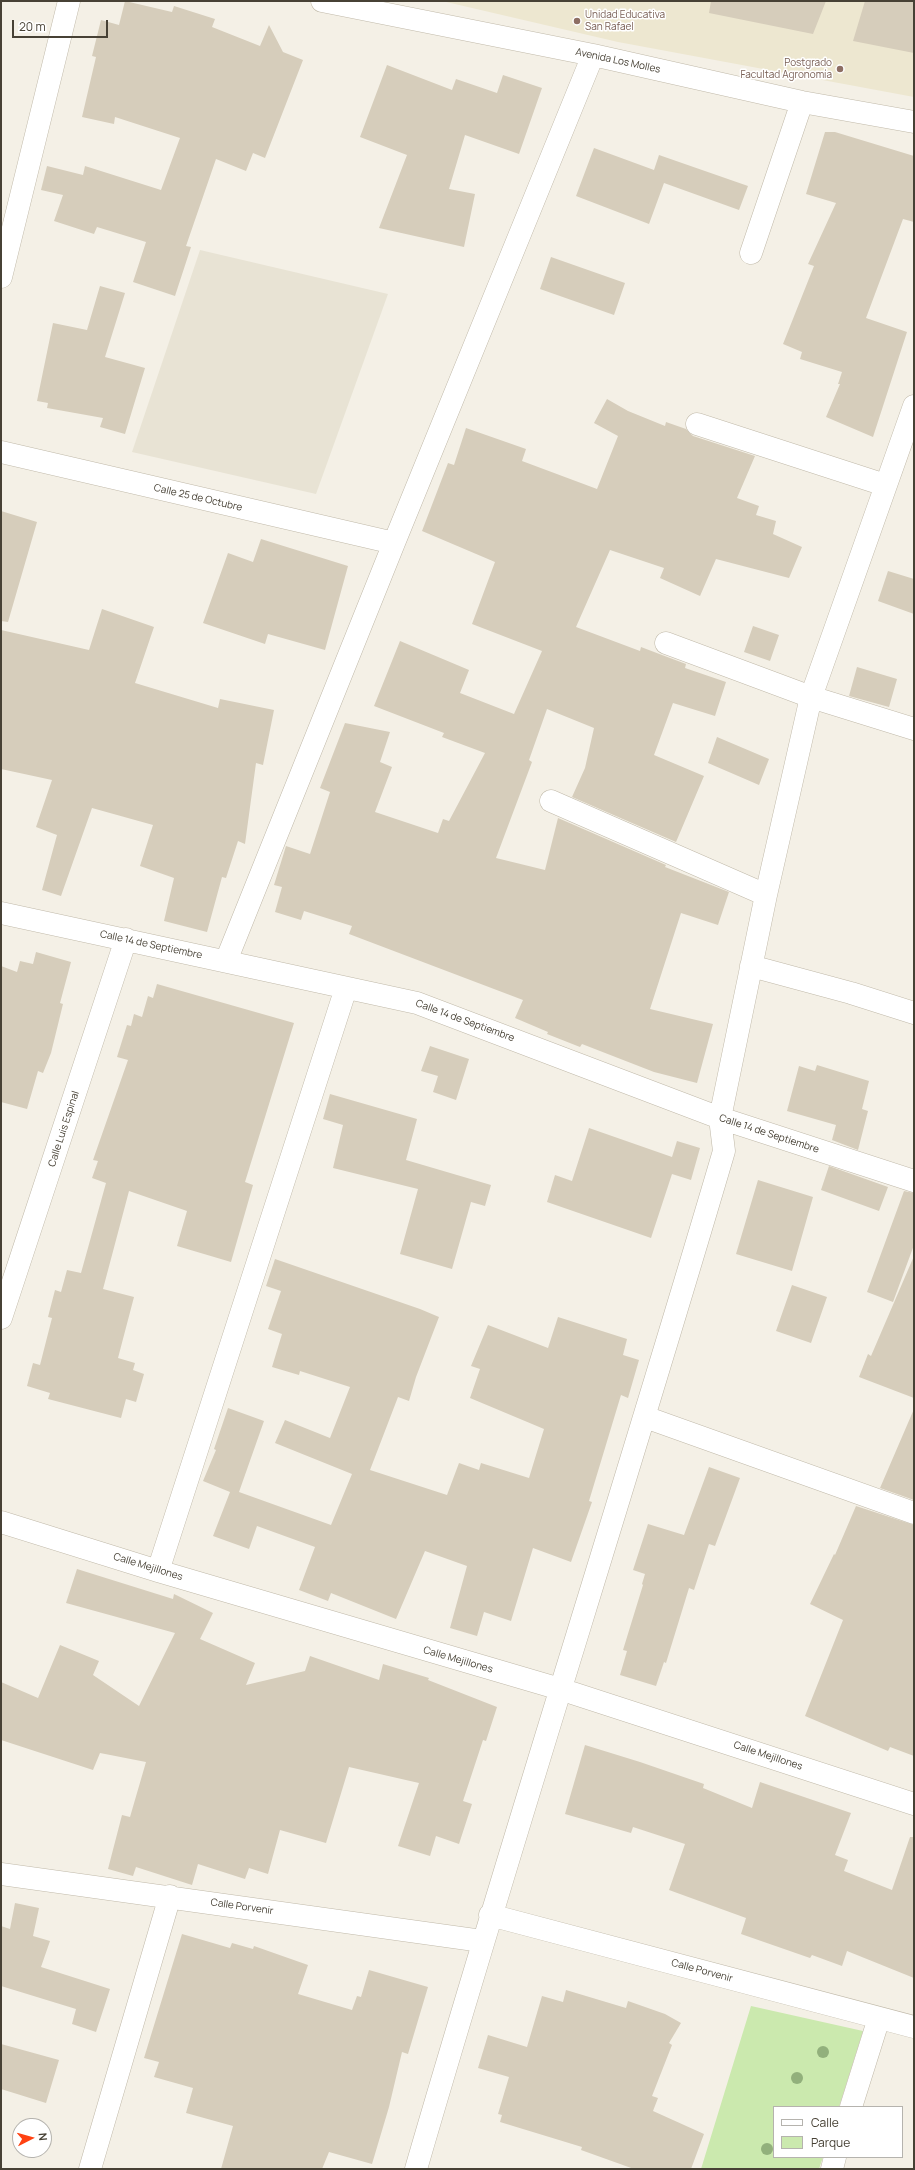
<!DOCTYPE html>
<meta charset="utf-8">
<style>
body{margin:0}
#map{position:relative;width:915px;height:2170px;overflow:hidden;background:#f4f0e6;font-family:Manrope,sans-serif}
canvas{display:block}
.frame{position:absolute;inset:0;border:2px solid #474135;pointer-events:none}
.legend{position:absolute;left:773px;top:2106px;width:130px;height:52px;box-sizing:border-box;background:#fff;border:1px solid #b5b3ae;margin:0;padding:5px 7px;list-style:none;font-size:12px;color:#474135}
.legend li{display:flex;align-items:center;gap:8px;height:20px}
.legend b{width:20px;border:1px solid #b5b3ae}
.north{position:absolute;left:12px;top:2118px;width:40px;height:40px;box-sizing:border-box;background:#fff;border:1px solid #b5b3ae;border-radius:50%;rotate:84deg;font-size:11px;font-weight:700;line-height:16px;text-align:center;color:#474135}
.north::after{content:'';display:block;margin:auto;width:14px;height:18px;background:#ff4212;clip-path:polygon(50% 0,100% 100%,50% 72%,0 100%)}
.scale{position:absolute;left:12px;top:20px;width:96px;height:18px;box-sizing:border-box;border:2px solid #474135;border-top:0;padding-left:5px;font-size:12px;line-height:14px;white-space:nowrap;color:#474135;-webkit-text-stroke:3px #fff;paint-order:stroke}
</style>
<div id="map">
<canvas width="915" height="2170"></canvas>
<div class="frame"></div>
<ul class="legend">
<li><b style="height:5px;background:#fff"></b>Calle</li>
<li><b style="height:11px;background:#cbe9ae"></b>Parque</li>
</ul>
<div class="north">N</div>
<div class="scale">20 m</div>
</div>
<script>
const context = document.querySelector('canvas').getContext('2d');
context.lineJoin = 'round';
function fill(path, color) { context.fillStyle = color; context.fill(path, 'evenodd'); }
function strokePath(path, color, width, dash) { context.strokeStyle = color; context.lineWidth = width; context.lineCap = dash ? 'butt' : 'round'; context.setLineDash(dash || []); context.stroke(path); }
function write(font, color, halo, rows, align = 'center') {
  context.font = font + ' Manrope,sans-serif'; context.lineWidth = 3; context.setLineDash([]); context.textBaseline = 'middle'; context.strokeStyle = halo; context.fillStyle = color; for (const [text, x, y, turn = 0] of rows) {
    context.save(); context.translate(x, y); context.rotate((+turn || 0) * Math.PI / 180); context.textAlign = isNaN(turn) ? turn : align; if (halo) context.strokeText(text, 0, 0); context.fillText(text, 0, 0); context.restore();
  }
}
fill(new Path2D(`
 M200,250L388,294L316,494L132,452Z`), '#e8e3d4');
fill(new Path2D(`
 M442,1H914V97L618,42Z`), '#ede7d0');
fill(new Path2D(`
 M751,2006L863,2031L839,2107H774V2157H823L819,2169H701Z`), '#cbe9ae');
fill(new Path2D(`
 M125,1L172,12L174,6L215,19L212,27L260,46L269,25L283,52L303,60L265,158L253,153L246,171L216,159L186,246L191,247L175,296L133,282L146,242L97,227L94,234L54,221L63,195L41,190L47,166L83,175L85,166L161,190L180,138L115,117L114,124L82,117L96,57L92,56L101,20L119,25Z
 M711,1H826L813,34L709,13Z
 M865,1H914V53L853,41Z
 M387,65L452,90L456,79L497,93L503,75L542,88L519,154L465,135L449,189L475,194L464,247L379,228L407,155L360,137Z
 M825,132H835L914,156V222L903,219L866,318L907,332L873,437L826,417L840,384H838L842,372L800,359L802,352L783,344L814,266L808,264L836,203L806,194Z
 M594,148L654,170L659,155L748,186L739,210L664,183L649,224L576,196Z
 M551,257L625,283L614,315L540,289Z
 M100,286L125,293L105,357L145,368L125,434L100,427L103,418L47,408L48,403L37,401L53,323L87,330Z
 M607,399L628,411L665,426L666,422L686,429L693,436L755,456L737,498L759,506L756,515L776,521L773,534L802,547L789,578L716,559L700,596L660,578L664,568L610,550L576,627L640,651L641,647L662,655L686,664L685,668L726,682L715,716L673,703L654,755L704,776L676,842L572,797L585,768L594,728L547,709L529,760L532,762L496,858L545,870L558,818L666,865L665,867L729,892L718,925L681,913L650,1009L713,1024L697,1083L654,1072L582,1044L580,1047L547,1034L548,1032L515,1018L523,1000L349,934L352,926L304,911L301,920L275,912L282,887L274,885L286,846L310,854L330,792L320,788L345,723L390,732L380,762L392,767L375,812L438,833L443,819L449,821L485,753L442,737L444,733L374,706L400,641L469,670L460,693L514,714L542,651L472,624L495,562L422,531L448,463L454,465L466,428L526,449L522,461L597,489L618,436L594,423Z
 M1,511L37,522L8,622L1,621Z
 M261,539L348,566L325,650L268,634L265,644L203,623L228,553L253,562Z
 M888,571L914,579V614L878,601Z
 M102,609L154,627L135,683L218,708L220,699L274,710L263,765L256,763L245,844L238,841L226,878L222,877L207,932L164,921L174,878L140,866L153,825L92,808L61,896L42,890L57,835L36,827L52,780L1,769V630L89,650Z
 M753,626L779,635L770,661L744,652Z
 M857,667L897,679L889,707L849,696Z
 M717,737L769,759L759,785L708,763Z
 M36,952L71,962L60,1003L63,1004L51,1053L43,1073L38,1071L27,1109L1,1102V966L17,972L20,961L33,964Z
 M157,984L294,1023L245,1182L253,1185L231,1262L177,1246L187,1211L129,1191L103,1289L134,1297L118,1358L135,1363L133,1370L144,1374L136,1402L126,1399L121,1418L48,1399L50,1393L27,1386L33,1363L40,1365L52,1318L48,1317L55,1290L61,1292L67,1270L81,1273L106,1183L92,1178L98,1161L93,1160L128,1060L117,1057L127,1025L131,1026L134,1014L142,1017L148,996L153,998Z
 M430,1046L469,1059L456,1100L433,1092L438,1076L421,1071Z
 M817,1065L869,1081L862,1109L868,1111L858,1150L832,1140L836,1125L787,1111L799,1066L815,1071Z
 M330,1094L417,1119L406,1160L491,1185L485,1206L471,1202L452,1269L400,1254L418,1189L333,1168L343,1125L323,1119Z
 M589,1128L672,1157L677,1141L700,1148L691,1180L672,1174L651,1238L547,1202L555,1175L572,1181Z
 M829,1166L888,1187L879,1211L821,1190Z
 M758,1180L813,1197L792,1271L736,1254Z
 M904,1191L914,1193V1245L893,1302L867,1292Z
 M914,1256V1398L859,1377L868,1354L871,1356Z
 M275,1259L420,1309L439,1317L416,1377L409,1401L398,1397L370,1470L447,1495L459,1463L479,1470L481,1463L529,1478L544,1429L470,1398L480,1369L471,1366L488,1325L548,1348L558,1317L627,1339L623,1355L639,1360L628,1398L621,1395L589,1501L592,1502L571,1562L533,1548L511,1621L484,1612L477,1636L450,1628L467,1566L425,1551L396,1619L331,1593L328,1601L299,1590L315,1547L257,1526L249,1549L213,1536L230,1492L203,1481L216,1450L214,1449L228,1408L264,1421L239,1492L331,1525L352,1474L275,1443L285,1420L330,1438L350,1387L300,1371L299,1375L272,1367L282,1334L268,1329L281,1291L266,1286Z
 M792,1285L827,1297L811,1343L776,1331Z
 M914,1409V1500L880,1488Z
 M709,1467L740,1478L715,1546L709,1544L694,1590L689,1588L666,1663L664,1662L656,1686L620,1675L627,1651L623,1650L643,1585L642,1584L645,1574L633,1570L648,1524L684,1535Z
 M856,1506L914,1525V1756L890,1747L888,1751L805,1716L843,1620L810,1604L834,1554L835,1555Z
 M77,1569L173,1599L174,1594L213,1613L200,1639L255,1663L246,1685L305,1671L310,1656L379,1680L383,1664L429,1678L428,1680L497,1707L486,1741L483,1740L463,1801L472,1804L459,1844L436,1836L430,1856L398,1846L419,1783L349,1767L326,1843L280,1830L268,1874L249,1868L245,1879L198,1864L192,1885L136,1867L133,1876L108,1869L122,1815L130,1817L146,1762L100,1753L93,1770L1,1740V1682L38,1698L60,1645L99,1661L93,1675L139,1706L175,1633L66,1603Z
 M585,1745L640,1762L704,1784L703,1788L752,1808L760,1782L851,1813L835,1855L848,1860L844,1871L892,1890L910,1837H914V1978L847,1951L842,1966L812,1955L810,1958L741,1934L746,1918L669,1890L685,1844L633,1827L631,1833L565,1814Z
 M15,1903L39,1908L33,1936L50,1941L41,1967L110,1989L96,2032L72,2024L76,2009L1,1986V1926L10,1929Z
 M182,1934L230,1948L232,1943L253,1949L254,1946L308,1965L298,1994L352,2010L357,1996L361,1997L369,1970L428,1987L408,2054L402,2052L389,2107L372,2164L329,2152L322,2169H221L233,2126L186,2113L193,2088L154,2077L159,2062L144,2058Z
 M566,1990L626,2008L628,2001L665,2014L681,2023L669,2043L672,2045L652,2096L658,2098L653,2111L704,2134L691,2169H634L581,2150L582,2147L500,2122L502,2115L498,2114L509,2077L478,2068L488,2035L527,2047L542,1996L563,2002Z
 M1,2044L59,2060L46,2103L1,2089Z`), '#d6cdbb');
const minor = new Path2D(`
 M322,1L593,55L802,102L914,122
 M751,253L802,102
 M1,277L69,1
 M697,424L885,485
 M1,452L394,543
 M666,643L811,697L914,729
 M551,801L766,895
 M1,913L417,1003L720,1118L914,1181
 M226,961L394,543L593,55
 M751,966L851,993L914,1013
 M1,1318L126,939
 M645,1417L914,1513
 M1,1522L158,1571L560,1689L914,1804
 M158,1571L346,988
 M1,1874L482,1941
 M490,1915L914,2027
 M851,2107L879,2018
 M90,2169L170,1896
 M416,2169C515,1828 624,1491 724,1151L720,1118L766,895L811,697L914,406
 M832,2169L835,2157`);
strokePath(minor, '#c0b9a9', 23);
strokePath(minor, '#fff', 22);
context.fillStyle = '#92b07c';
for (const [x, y] of [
 [823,2052],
 [797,2078],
 [767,2149]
]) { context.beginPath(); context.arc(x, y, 6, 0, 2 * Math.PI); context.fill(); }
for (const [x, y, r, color] of [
 [577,21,4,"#8d6e63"],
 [840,69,4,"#8d6e63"]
]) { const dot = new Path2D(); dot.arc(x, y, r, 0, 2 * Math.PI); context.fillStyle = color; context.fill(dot); strokePath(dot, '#fff', 1.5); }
write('10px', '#785e54', '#fff', [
 ["Unidad Educativa",585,15],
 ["San Rafael",585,27],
 ["Postgrado",832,63,"right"],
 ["Facultad Agronomía",832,75,"right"]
], 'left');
write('10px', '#474135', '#fff', [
 ["Avenida Los Molles",618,61,12],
 ["Calle 25 de Octubre",198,498,13],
 ["Calle 14 de Septiembre",151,945,12],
 ["Calle 14 de Septiembre",465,1021,20],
 ["Calle Luis Espinal",64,1129,-72],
 ["Calle 14 de Septiembre",769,1134,18],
 ["Calle Mejillones",148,1567,17],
 ["Calle Mejillones",458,1660,16],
 ["Calle Mejillones",768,1756,18],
 ["Calle Porvenir",242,1907,8],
 ["Calle Porvenir",702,1971,15]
]);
</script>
